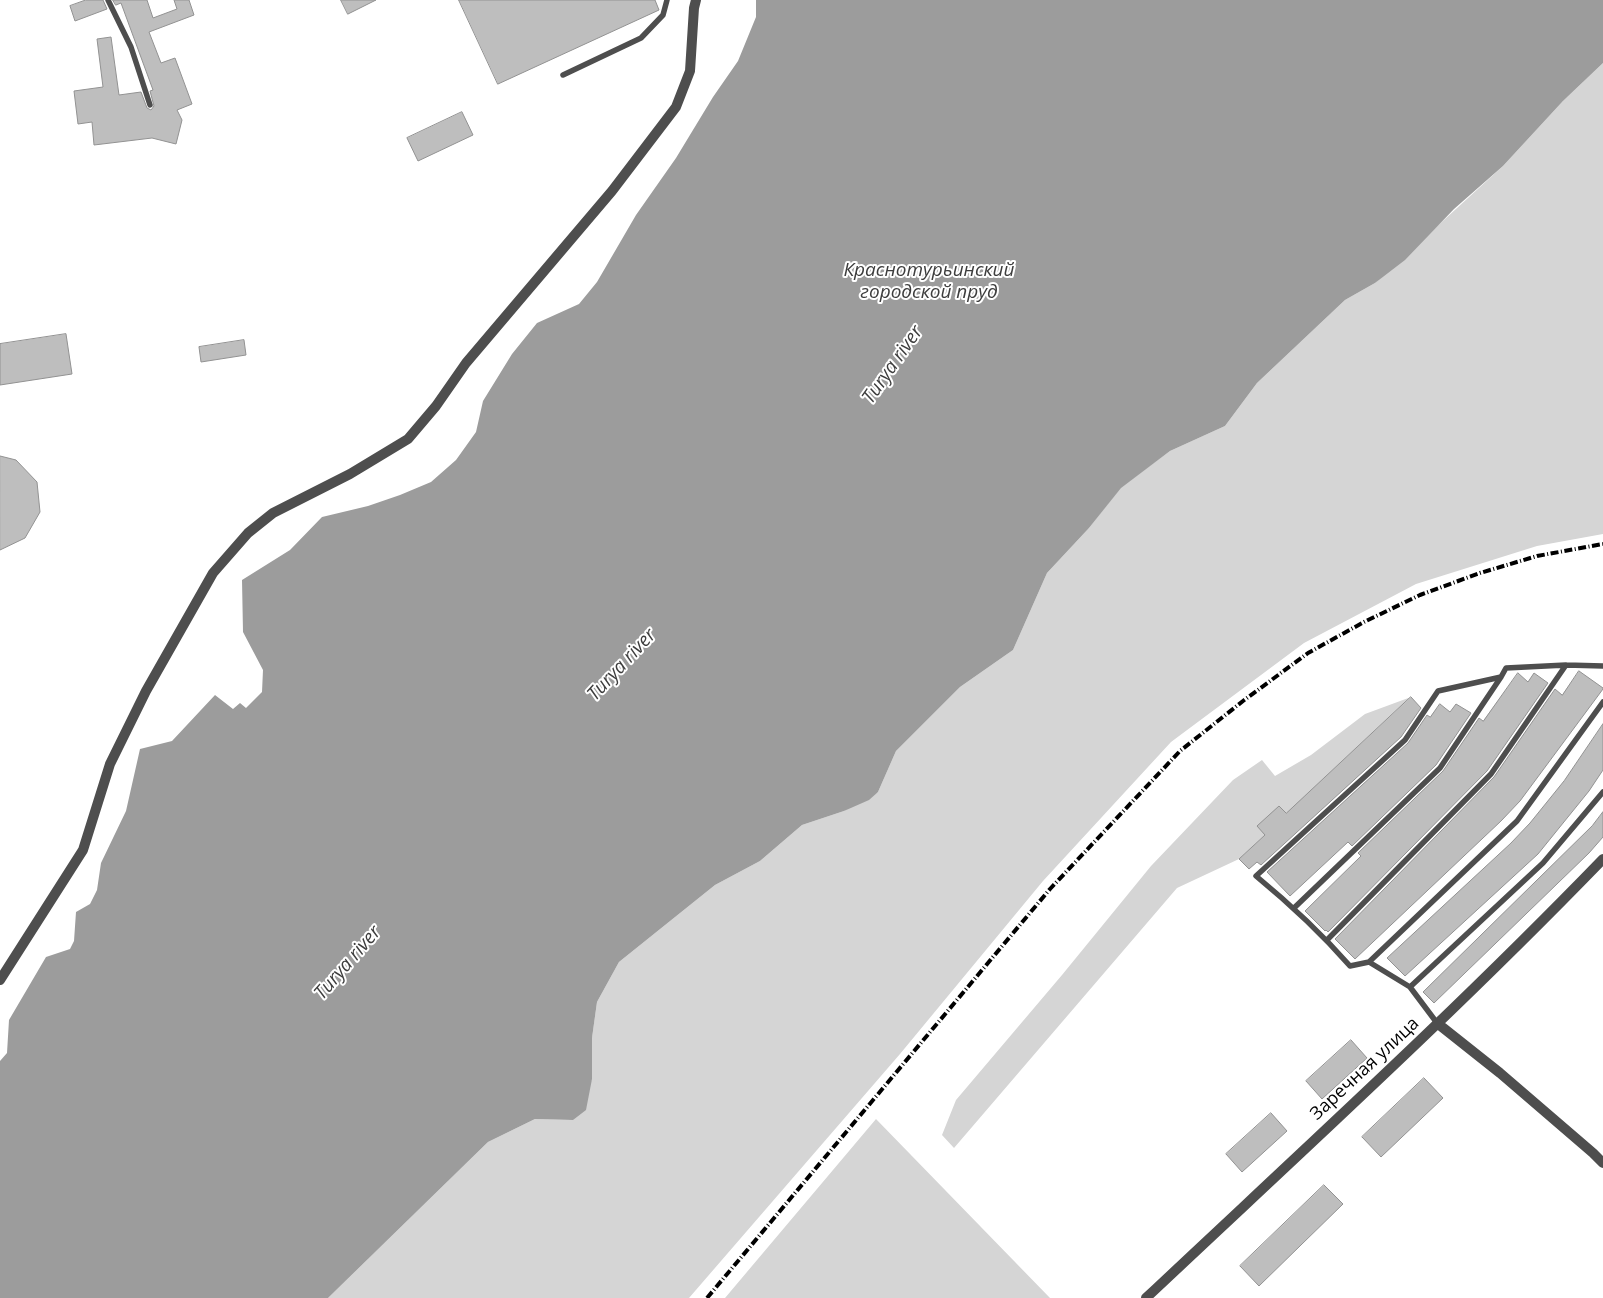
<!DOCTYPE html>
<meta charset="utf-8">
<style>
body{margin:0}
canvas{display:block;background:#fff}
</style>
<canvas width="1603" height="1298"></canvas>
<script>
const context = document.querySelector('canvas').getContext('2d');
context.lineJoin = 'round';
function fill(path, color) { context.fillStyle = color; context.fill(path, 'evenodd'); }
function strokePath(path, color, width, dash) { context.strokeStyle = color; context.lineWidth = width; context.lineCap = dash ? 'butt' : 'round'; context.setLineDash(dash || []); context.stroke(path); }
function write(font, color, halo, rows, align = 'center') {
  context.font = font + ' "Open Sans",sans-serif'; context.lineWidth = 4; context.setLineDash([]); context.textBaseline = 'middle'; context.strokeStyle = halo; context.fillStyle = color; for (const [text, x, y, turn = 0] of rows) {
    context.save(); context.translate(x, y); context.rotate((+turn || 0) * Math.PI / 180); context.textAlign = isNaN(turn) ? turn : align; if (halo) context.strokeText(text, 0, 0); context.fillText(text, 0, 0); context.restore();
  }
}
fill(new Path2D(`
 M1603,63V534L1537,546L1416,584L1304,643L1171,742L1043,881L900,1054L689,1298H328L488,1142L535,1119L573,1120L592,1079V1038L597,1002L619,962L715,885L760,861L802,825L844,811L878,792L896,751L960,687L1013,650L1047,573L1089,528L1121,487L1170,451L1225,426L1257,383L1345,300L1375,283L1503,166L1563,101Z
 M1411,697L1286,813L1279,806L1265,835L1239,859L1177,888L954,1148L942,1135L956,1100L1062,975L1151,866L1233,780L1262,760L1275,776L1311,755L1365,714Z
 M876,1119L1050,1298H725Z`), '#d5d5d5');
fill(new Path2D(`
 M756,0H1603V63L1563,101L1503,166L1454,209L1405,260L1375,283L1345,300L1257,383L1225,426L1170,451L1121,488L1089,528L1047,573L1013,650L960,687L896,751L878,792L869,800L844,811L802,825L760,861L715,885L619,962L597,1002L592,1038V1079L586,1110L573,1120L535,1119L488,1142L328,1298H0V1061L7,1053L9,1020L46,957L70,949L74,941L76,912L90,904L97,890L101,863L126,811L140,749L172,741L215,695L233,709L240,703L246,708L262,692L263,670L243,632L242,580L290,550L322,517L368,506L400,495L431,482L456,460L476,432L483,401L512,354L537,323L579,304L597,282L636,215L676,158L713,97L738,61L756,17Z`), '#9c9c9c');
const building = new Path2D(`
 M86,0H103L107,9L75,21L70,6Z
 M113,0H147L153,18L177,9L174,0H189L194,15L149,32L161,63L175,58L192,104L177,110L182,120L176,144L152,138L94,145L92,122L78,124L74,91L103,87L97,39L111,37L119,95L141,92L147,108L151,110L154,106L150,91L153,90L121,3L116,5Z
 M341,0H376L348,14Z
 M459,0H655L659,10L498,84Z
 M462,112L473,135L418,161L407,138Z
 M66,334L72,374L0,385V344Z
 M244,340L246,355L201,362L199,347Z
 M0,456L16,460L37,482L40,512L25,538L0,550Z
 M1579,671L1603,688V689L1520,801L1501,821L1355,959L1335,939L1494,777L1555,689L1562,695Z
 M1518,673L1528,682L1534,673L1548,683L1487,771L1328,932L1326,930L1325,931L1305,911L1361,856L1358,853L1443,771L1479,718L1483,721Z
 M1411,697L1421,708L1401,737L1261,865L1257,862L1249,869L1239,859L1265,835L1257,826L1279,806L1286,813Z
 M1440,704L1450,712L1456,704L1471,713L1436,765L1352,846L1348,842L1290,896L1267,872L1408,743L1427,715L1430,717Z
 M1603,724V770L1589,791L1538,854L1405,976L1387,958L1511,843L1530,823L1564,781Z
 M1603,812V837L1589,853L1434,1003L1423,992L1592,826Z
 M1351,1040L1367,1058L1322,1099L1306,1081Z
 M1424,1078L1443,1098L1381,1157L1362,1137Z
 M1271,1113L1287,1131L1242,1172L1226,1154Z
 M1324,1185L1343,1204L1259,1286L1240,1266Z`);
fill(building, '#bebebe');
strokePath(building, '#929292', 1);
strokePath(new Path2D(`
 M108,0L131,47L150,105
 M563,75L641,38L663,15L667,0
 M1294,908L1440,768L1501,677L1506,668L1566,665
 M1327,940L1491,774L1566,665L1603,666
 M1369,962L1517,821L1603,702
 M1410,987L1543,863L1603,792
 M1437,1023L1410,987L1369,962L1350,966C1321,933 1290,904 1256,876L1405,740L1438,691L1501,677`), '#4e4e4e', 5.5);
strokePath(new Path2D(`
 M0,980L83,850L110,764L146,691L213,573L248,533L273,513L350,474L408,439L436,406L466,363L612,191L676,107L690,71L694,8L696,0
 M1437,1023L1500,1073L1593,1153L1603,1163
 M1146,1298C1300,1153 1456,1011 1603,859`), '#4e4e4e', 10);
strokePath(new Path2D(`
 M707,1298L1050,889L1180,751L1243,701L1308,653L1364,622L1420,595L1480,573L1537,556L1603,544`), '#000', 4, [8, 2.5, 1, 2.5]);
write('18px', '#000', '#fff', [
 ["Заречная улица",1365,1069,-43]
]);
write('italic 19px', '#3d3d3d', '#fff', [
 ["Краснотурьинский",929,271],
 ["городской пруд",929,293],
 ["Turya river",893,365,-55],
 ["Turya river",622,665,-47],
 ["Turya river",348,963,-49]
]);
</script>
